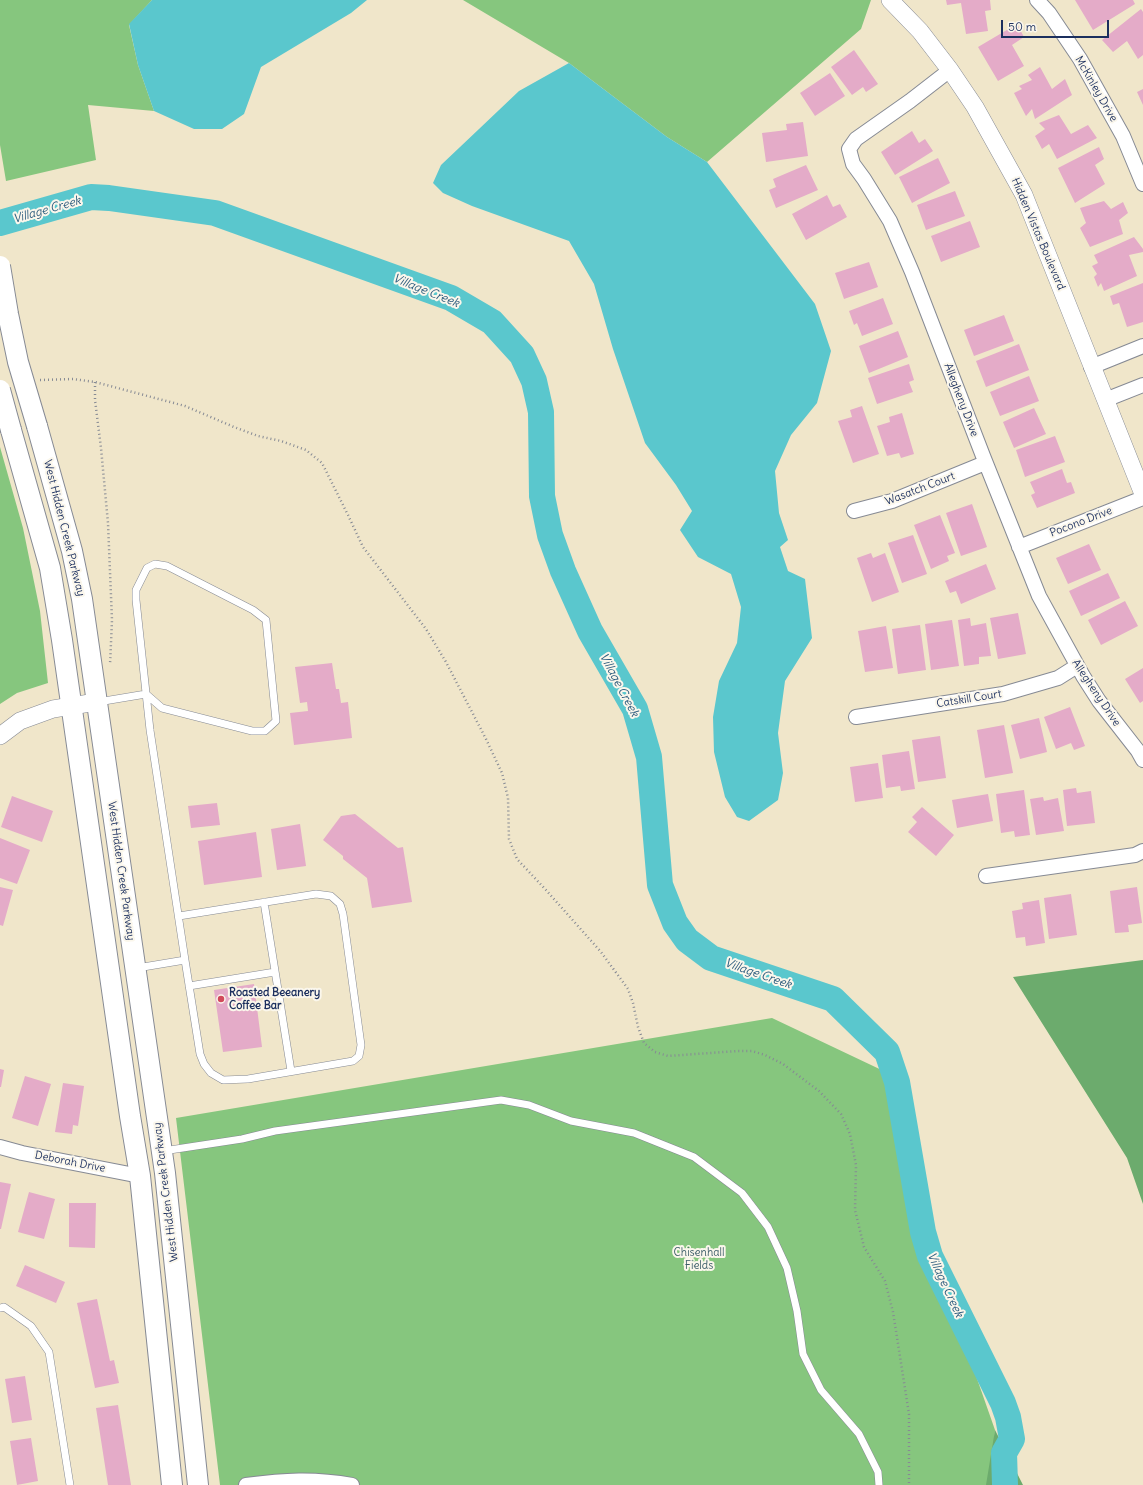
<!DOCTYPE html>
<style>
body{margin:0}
#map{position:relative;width:1143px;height:1485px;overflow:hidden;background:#f0e6ca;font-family:Delius,sans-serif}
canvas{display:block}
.scale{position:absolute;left:1001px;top:20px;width:108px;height:18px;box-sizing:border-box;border:2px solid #1b2f5e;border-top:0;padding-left:5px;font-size:12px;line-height:14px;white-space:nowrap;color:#1b2f5e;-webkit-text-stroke:3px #fbf7ec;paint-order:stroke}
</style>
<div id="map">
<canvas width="1143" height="1485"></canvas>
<div class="scale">50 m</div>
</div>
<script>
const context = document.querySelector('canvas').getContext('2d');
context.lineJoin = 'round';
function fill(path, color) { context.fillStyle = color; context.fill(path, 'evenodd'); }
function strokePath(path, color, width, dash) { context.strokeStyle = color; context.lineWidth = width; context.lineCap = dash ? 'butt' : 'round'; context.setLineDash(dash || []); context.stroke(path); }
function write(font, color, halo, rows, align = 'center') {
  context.font = font + ' Delius,sans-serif'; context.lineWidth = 4; context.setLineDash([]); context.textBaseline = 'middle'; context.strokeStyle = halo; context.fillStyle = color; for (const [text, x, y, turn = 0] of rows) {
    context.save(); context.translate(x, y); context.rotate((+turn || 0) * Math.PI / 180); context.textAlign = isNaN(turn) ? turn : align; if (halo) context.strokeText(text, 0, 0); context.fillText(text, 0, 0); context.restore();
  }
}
fill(new Path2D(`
 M0,0H152L129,25L138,65L154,111L88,105L96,160L6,181L0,145Z
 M463,0H871L861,29L707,162L667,137L569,63Z
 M0,447L23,528L40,611L48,683L17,693L0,704Z
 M772,1018L890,1074L929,1242L995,1430L991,1485H220L176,1118Z`), '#86c67e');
fill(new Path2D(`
 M1143,960V1204L1127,1158L1013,977Z
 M995,1430L1023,1485H986Z`), '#6cab6d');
fill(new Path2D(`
 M152,0H367L351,13L261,67L244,114L222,129H194L154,111L138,65L129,24Z
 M569,63L667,137L707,162L815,304L831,351L817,403L791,435L775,471L779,513L788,540L780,547L788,571L805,579L812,638L785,681L778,733L783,773L778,800L749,821L737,817L725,797L714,752L713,717L719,681L737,643L741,607L731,574L698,557L680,530L692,511L676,485L645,443L613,349L594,284L569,241L472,206L443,193L433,183L441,165L479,129L519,91Z`), '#5ac7cd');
strokePath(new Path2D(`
 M0,223L91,197L109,198L215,213L451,298L492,322L522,355L534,381L541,412L542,496L550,535L563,571L590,631L635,709L649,757L660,885L675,923L687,940L711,958L833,999L887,1052L897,1082L923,1232L930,1256L1003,1403L1008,1417L1012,1439L1004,1453L1005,1485`), '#5ac7cd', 26);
fill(new Path2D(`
 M946,0H990L991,10L985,11L988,31L966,34L961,3L947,5Z
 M1075,0H1133L1135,4L1093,30Z
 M1141,9L1143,12V55L1138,59L1127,41L1113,52L1102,40Z
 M1017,24L1024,37L1012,45L1024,66L998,81L978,47Z
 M854,50L878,84L866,92L863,87L852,95L831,67Z
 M1040,67L1052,89L1065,79L1072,95L1035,119L1032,109L1026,116L1014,93L1022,89L1019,86L1032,80L1028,75Z
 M830,73L845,96L815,116L800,93Z
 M1143,89V105L1137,92Z
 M1059,115L1071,134L1088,125L1097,138L1057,159L1049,144L1042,149L1035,136L1045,129L1039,123Z
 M803,122L808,156L766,162L762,133L787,130L786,124Z
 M912,131L919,143L925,139L933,151L895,175L881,152Z
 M1099,147L1104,159L1095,165L1105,184L1075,203L1058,168Z
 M938,158L950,183L912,203L899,177Z
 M806,165L818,190L776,208L769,190L776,187L773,179Z
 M955,191L965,216L926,230L917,205Z
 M827,195L833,207L840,204L847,217L806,240L792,214Z
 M1104,201L1111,209L1123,202L1128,213L1119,220L1123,234L1090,247L1080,228L1086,223L1080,208Z
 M970,221L980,247L941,262L931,236Z
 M1134,237L1143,249V252L1129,255L1137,276L1104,291L1101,283L1098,287L1094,277L1097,274L1092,266L1098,263L1094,255Z
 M869,262L878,287L844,299L835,273Z
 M1143,283V322L1127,327L1119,303L1113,305L1110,296Z
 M883,298L893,324L862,336L857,323L854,325L849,311Z
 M1004,315L1014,341L974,356L964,330Z
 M898,331L908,357L869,373L859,346Z
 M1019,344L1029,370L986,387L976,361Z
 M909,364L914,380L909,382L913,392L877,404L868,378Z
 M1029,376L1039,401L1000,416L990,392Z
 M862,406L879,454L853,463L838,421L852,417L850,410Z
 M1034,408L1046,434L1014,448L1003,422Z
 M902,413L914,454L901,458L899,453L887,456L877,426L890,422L889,417Z
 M1055,436L1065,462L1025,477L1016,450Z
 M1062,469L1067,483L1071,482L1075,493L1037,508L1031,495L1035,493L1030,482Z
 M972,504L987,547L961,556L946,513Z
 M940,515L955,553L947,556L949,561L931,569L914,525Z
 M913,535L927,574L902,583L888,543Z
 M1089,544L1101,570L1068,584L1056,558Z
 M871,553L873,558L885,553L899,592L872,602L857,558Z
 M986,564L996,589L961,604L956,591L950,593L945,581Z
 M1108,573L1120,598L1081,616L1069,591Z
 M1125,601L1138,626L1101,645L1088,620Z
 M1018,613L1026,654L998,659L990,618Z
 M970,618L971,626L986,623L991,656L979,657V664L964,666L958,620Z
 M952,620L959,666L931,670L925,624Z
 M920,625L926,670L898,674L892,629Z
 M886,626L893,668L865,672L858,631Z
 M332,663L336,689H339L341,703L348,702L352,738L294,745L290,713L308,711L307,702L300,703L295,667Z
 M1143,668V701L1140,703L1125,679Z
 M1070,707L1085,746L1074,750L1071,743L1056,749L1044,717Z
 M1039,718L1047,752L1020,759L1011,725Z
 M1004,725L1013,773L985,778L977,730Z
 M940,736L946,778L918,782L912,740Z
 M909,751L915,789L901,791L900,786L886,788L882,755Z
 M878,763L883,798L855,802L850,767Z
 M1076,788L1077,793L1091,791L1095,823L1067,826L1063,790Z
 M1024,790L1030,835L1015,837L1014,831L1001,833L996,794Z
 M988,794L993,821L957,828L952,800Z
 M12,796L53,811L42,842L1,827Z
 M1043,797L1044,801L1058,798L1064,831L1036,835L1030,799Z
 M217,803L220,825L191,828L188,806Z
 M922,807L954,835L936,856L908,832L917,822L912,817Z
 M355,814L398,848L403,847L412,902L372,908L367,878L343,859V856L323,840L341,816Z
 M300,824L306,866L277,870L271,829Z
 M256,832L262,877L204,885L198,841Z
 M0,838L30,850L17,884L0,878Z
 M0,887L13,890L3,926L0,925Z
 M1137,887L1142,923L1128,925L1129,932L1115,933L1110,891Z
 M1071,894L1077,935L1049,939L1044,898Z
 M1039,900L1045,943L1026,946L1025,937L1016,938L1012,911L1023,909L1022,903Z
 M254,984L262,1047L223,1052L214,990Z
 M0,1069L4,1070L1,1087H0Z
 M25,1076L51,1084L38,1126L12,1118Z
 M63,1083L84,1086L78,1126L73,1125L72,1134L55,1132Z
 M0,1182L11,1184L1,1229H0Z
 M29,1192L55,1199L44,1239L18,1232Z
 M69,1203H96L95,1248L69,1247Z
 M25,1265L65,1282L56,1303L16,1286Z
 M97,1299L110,1361L114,1360L119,1383L95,1388L77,1303Z
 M25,1376L32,1420L12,1423L5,1379Z
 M118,1405L131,1485H108L96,1408Z
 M31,1438L38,1481L17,1485L10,1441Z`), '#e4abc8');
const service = new Path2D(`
 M98,702L146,694L162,708L252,731H265L276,721L266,620L253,610L167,566L155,564L147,568L136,590V600L150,730L185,960L137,968
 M264,902L291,1071
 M179,916L316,894L331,896L340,904L343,914L361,1045L359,1056L353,1061L248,1079L223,1080L211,1073L204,1064L200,1054L185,960
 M189,986L275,972
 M163,1151L242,1139L275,1131L501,1100L529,1105L571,1121L634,1133L694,1157L742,1193L768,1227L787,1268L797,1311L803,1354L821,1390L859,1434L878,1472L879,1485
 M0,1308L4,1307L31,1326L49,1352L70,1485`);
const minor = new Path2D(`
 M1037,0L1049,13L1080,59L1123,136L1143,184
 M950,70L910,101L856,139L849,149L853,164L864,179L890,221L912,272L983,456L1039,596L1083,676L1099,701L1138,751L1143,760
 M1091,367L1143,346
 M1105,400L1143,385
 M854,511L892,501L985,463
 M1019,547L1143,498
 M856,717L1003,694L1058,678L1077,666
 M986,876L1135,855L1143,851
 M0,1147L22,1153L140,1176
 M246,1485C284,1480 314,1478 352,1485`);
const tertiary = new Path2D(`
 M890,0L920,31L950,70L975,107L1024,195L1143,494
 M0,736L20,721L53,709L96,702`);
const secondary = new Path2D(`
 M37,426L72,551L82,599L165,1173L198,1485
 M11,430L50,568L62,640L130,1116L140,1176L172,1485`);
strokePath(service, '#868a94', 8);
strokePath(minor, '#868a94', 16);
strokePath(tertiary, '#868a94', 18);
strokePath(secondary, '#868a94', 22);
strokePath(new Path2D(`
 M40,380L73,379L95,382L185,406L234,427L258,436L281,441L306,450L322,463L348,515L363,547L426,629L446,662L486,739L502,773L508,798L509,839L517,859L546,890L601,952L628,989L633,1003L638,1027L644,1043L655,1052L668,1056L738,1051H752L765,1055L783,1064L819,1091L841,1114L850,1134L856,1165L855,1210L864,1247L885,1281L893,1312L909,1414V1485
 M95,382V400L101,448L108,523L112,620L110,665`), '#868a94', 2.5, [1, 3]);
strokePath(service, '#fff', 7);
strokePath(minor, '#fff', 14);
strokePath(tertiary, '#fff', 17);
strokePath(secondary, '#fff', 20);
const secondaryBridge = new Path2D(`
 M0,266L8,314L18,362L37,426
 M0,390L11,430`);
strokePath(secondaryBridge, '#868a94', 22, []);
strokePath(secondaryBridge, '#fff', 20);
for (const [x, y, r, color] of [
 [221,999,4,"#d1495b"]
]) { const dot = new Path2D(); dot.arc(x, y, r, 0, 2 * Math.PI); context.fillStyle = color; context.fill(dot); strokePath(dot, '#fbf7ec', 1.5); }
write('11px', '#1b2f5e', '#fbf7ec', [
 ["McKinley Drive",1096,89,60],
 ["Hidden Vistas Boulevard",1038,234,67],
 ["Allegheny Drive",961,400,69],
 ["Wasatch Court",920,489,-21],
 ["Pocono Drive",1081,522,-21],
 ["West Hidden Creek Parkway",64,528,76],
 ["Allegheny Drive",1096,693,56],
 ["Catskill Court",969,699,-9],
 ["West Hidden Creek Parkway",121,871,82],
 ["Deborah Drive",70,1162,11],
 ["West Hidden Creek Parkway",166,1192,-97]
]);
write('bold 11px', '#1b2f5e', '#fbf7ec', [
 ["Roasted Beeanery",229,993],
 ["Coffee Bar",229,1006]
], 'left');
write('11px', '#3b5c68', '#fbf7ec', [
 ["Chisenhall",699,1253],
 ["Fields",699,1266]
]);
write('italic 12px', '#2e5d7f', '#fbf7ec', [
 ["Village Creek",47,210,-16],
 ["Village Creek",426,291,22],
 ["Village Creek",619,685,62],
 ["Village Creek",758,974,19],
 ["Village Creek",945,1285,65]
]);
</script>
